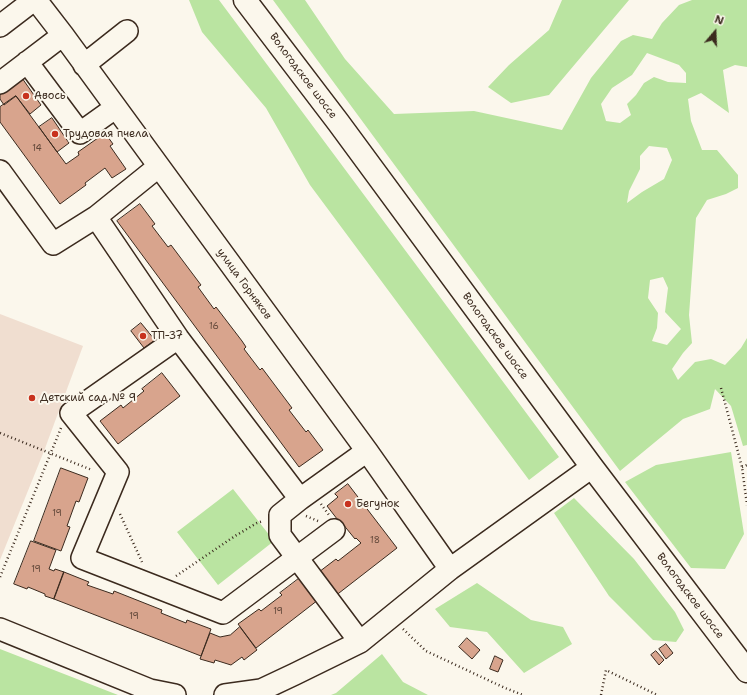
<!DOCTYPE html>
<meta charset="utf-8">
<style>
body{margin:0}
#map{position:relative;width:747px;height:695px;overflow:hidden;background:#fbf7ec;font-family:"Shantell Sans",sans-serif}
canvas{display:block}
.north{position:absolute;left:695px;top:12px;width:40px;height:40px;-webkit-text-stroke:3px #fbf7ec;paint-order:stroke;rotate:19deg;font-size:11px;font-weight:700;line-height:16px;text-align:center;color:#3b2a1e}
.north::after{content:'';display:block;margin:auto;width:14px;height:18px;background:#3b2a1e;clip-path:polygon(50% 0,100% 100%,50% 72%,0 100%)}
</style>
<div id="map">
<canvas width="747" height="695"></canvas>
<div class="north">N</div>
</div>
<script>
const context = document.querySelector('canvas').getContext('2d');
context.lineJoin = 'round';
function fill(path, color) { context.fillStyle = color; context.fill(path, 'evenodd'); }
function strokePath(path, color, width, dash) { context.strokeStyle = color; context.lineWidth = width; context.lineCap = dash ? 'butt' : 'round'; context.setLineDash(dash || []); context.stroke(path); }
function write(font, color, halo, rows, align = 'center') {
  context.font = font + ' "Shantell Sans",sans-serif'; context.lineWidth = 4; context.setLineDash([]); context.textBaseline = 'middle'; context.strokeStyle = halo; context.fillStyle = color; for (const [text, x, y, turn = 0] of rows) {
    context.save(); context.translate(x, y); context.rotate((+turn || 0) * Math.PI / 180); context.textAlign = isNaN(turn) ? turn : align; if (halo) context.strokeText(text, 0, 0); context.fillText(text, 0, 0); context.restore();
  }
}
fill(new Path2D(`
 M0,314L83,346L44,451L0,560Z`), '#f0ded0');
fill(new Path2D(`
 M189,0H219L559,457L529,480L310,185L266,108L202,32Z
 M273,0H305L345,59L394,114L474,111L562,130L591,78L621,41L633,35L652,39L662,23L679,5L692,0H747V67L735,65L723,70L729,113L701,93L688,99L691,121L702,150H717L738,175V188L726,194L707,200L696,218L689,315L692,343L683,353L672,369L678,380L695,362L711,359L725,365L741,348L747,338V445L743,446L731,406L715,389L710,409L683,419L620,471ZM647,53L679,65L686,73V83L668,82L654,77L644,83L636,95L627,104L631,115L620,123L606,121L601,104L612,88L632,75ZM649,146L667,148L672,160L664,179L642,192L627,203L629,191L640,169V156ZM663,277L668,288L665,312L681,329L667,345L652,341L657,328L658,313L648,298L650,280Z
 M562,0H629L549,95L511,103L488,87L509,65L549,30Z
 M731,452L744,534L725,569L691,568L625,482L656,465Z
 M233,489L274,541L218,585L177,532Z
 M574,498L634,559L675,612L684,630L676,642L653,640L609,596L554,513Z
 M477,583L531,620L563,627L572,644L524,673L487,632L450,627L435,609Z
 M0,649L118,695H0Z
 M382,654L403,682L428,695H331L336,693Z`), '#bae4a1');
const building = new Path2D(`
 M22,78L41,105L30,114L16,96L4,105L0,99V94Z
 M16,96L66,164L79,155L78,152L105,133L113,144L110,146L126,169L112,178L105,168L85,183L86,185L60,204L0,122V107Z
 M52,118L69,143L57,152L39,127Z
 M140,204L155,224L152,226L168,247L171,245L201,285L198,287L214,309L216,307L242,341L246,347L244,349L260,370L262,368L292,408L289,410L306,432L308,430L323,450L299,467L117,221Z
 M141,323L155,340L144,348L131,331Z
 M162,373L180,396L118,444L100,421L121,405L123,408L144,391L142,389Z
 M61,468L88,478L79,502L76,501L67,526L70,527L61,551L34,541Z
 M348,484L397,548L330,600L315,575L336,559L338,561L361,543L356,538L355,539L342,523L341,524L327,506L338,497L335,494Z
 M31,541L56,550L49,569L54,571L55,569L64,572L54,599L45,596V594L28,587L27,589L14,584Z
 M64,572L89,582L87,585L113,594L114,591L162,610L161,613L186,623L187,620L211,629L201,656L54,599Z
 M301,577L318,600L256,648L238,624L259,609L261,611L282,595L280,593Z
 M240,627L257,650L244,660L242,657L231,665L215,660L214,663L200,659L210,633L220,637L230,635Z
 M467,638L480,650L472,659L459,647Z
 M666,644L673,653L666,659L659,649Z
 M656,651L664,660L659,665L651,655Z
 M495,656L503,660L498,672L490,669Z`);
fill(building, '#d8a48d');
strokePath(building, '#3b2a1e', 1);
const minor = new Path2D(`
 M36,0L63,35L367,451L450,569
 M0,26L34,0
 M27,62L80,133L115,108
 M84,65L127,31
 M0,83L63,35
 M158,167L96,217L178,338L300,499
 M0,171L53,244L96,217
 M178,338L71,413L118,472L82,558L223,613L334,530
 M0,629L150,690L175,695
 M360,642L280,535V515L300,499L367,451
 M225,695L261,690L295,674L360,642L450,569L592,467`);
const major = new Path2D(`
 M245,0L338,122L592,467L747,671`);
strokePath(minor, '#3b2a1e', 24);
strokePath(major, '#3b2a1e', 25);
strokePath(new Path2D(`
 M721,388L742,467L747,505
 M0,433L92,470
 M742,467L747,465
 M321,504L329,515
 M120,514L142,562
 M306,516L318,521
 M176,576L235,536L257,523L263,521
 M0,577L61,428
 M403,629L426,651L505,688L523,695
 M601,695L606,670L657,695`), '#3b2a1e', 2.5, [1, 3]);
strokePath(minor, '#fbf7ec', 21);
strokePath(major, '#fbf7ec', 22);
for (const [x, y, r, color] of [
 [26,96,4,"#c8321e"],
 [55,134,4,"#c8321e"],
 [143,336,4,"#c8321e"],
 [32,398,4,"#c8321e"],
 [348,504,4,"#c8321e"]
]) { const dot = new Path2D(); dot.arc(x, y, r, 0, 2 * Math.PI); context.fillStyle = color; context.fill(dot); strokePath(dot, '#fbf7ec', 1.5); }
write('9px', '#62483a', null, [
 ["14",37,149],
 ["16",214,327],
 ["19",57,514],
 ["18",375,541],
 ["19",36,570],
 ["19",278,612],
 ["19",134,617]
]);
write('11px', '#3b2a1e', '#fbf7ec', [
 ["Вологодское шоссе",303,76,53],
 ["улица Горняков",244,284,54],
 ["Вологодское шоссе",495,336,54],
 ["Вологодское шоссе",690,596,53]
]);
write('11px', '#3b2a1e', '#fbf7ec', [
 ["Авось",34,96],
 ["Трудовая пчела",63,134],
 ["ТП-37",151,336],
 ["Детский сад № 9",40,398],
 ["Бегунок",356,504]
], 'left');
</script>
